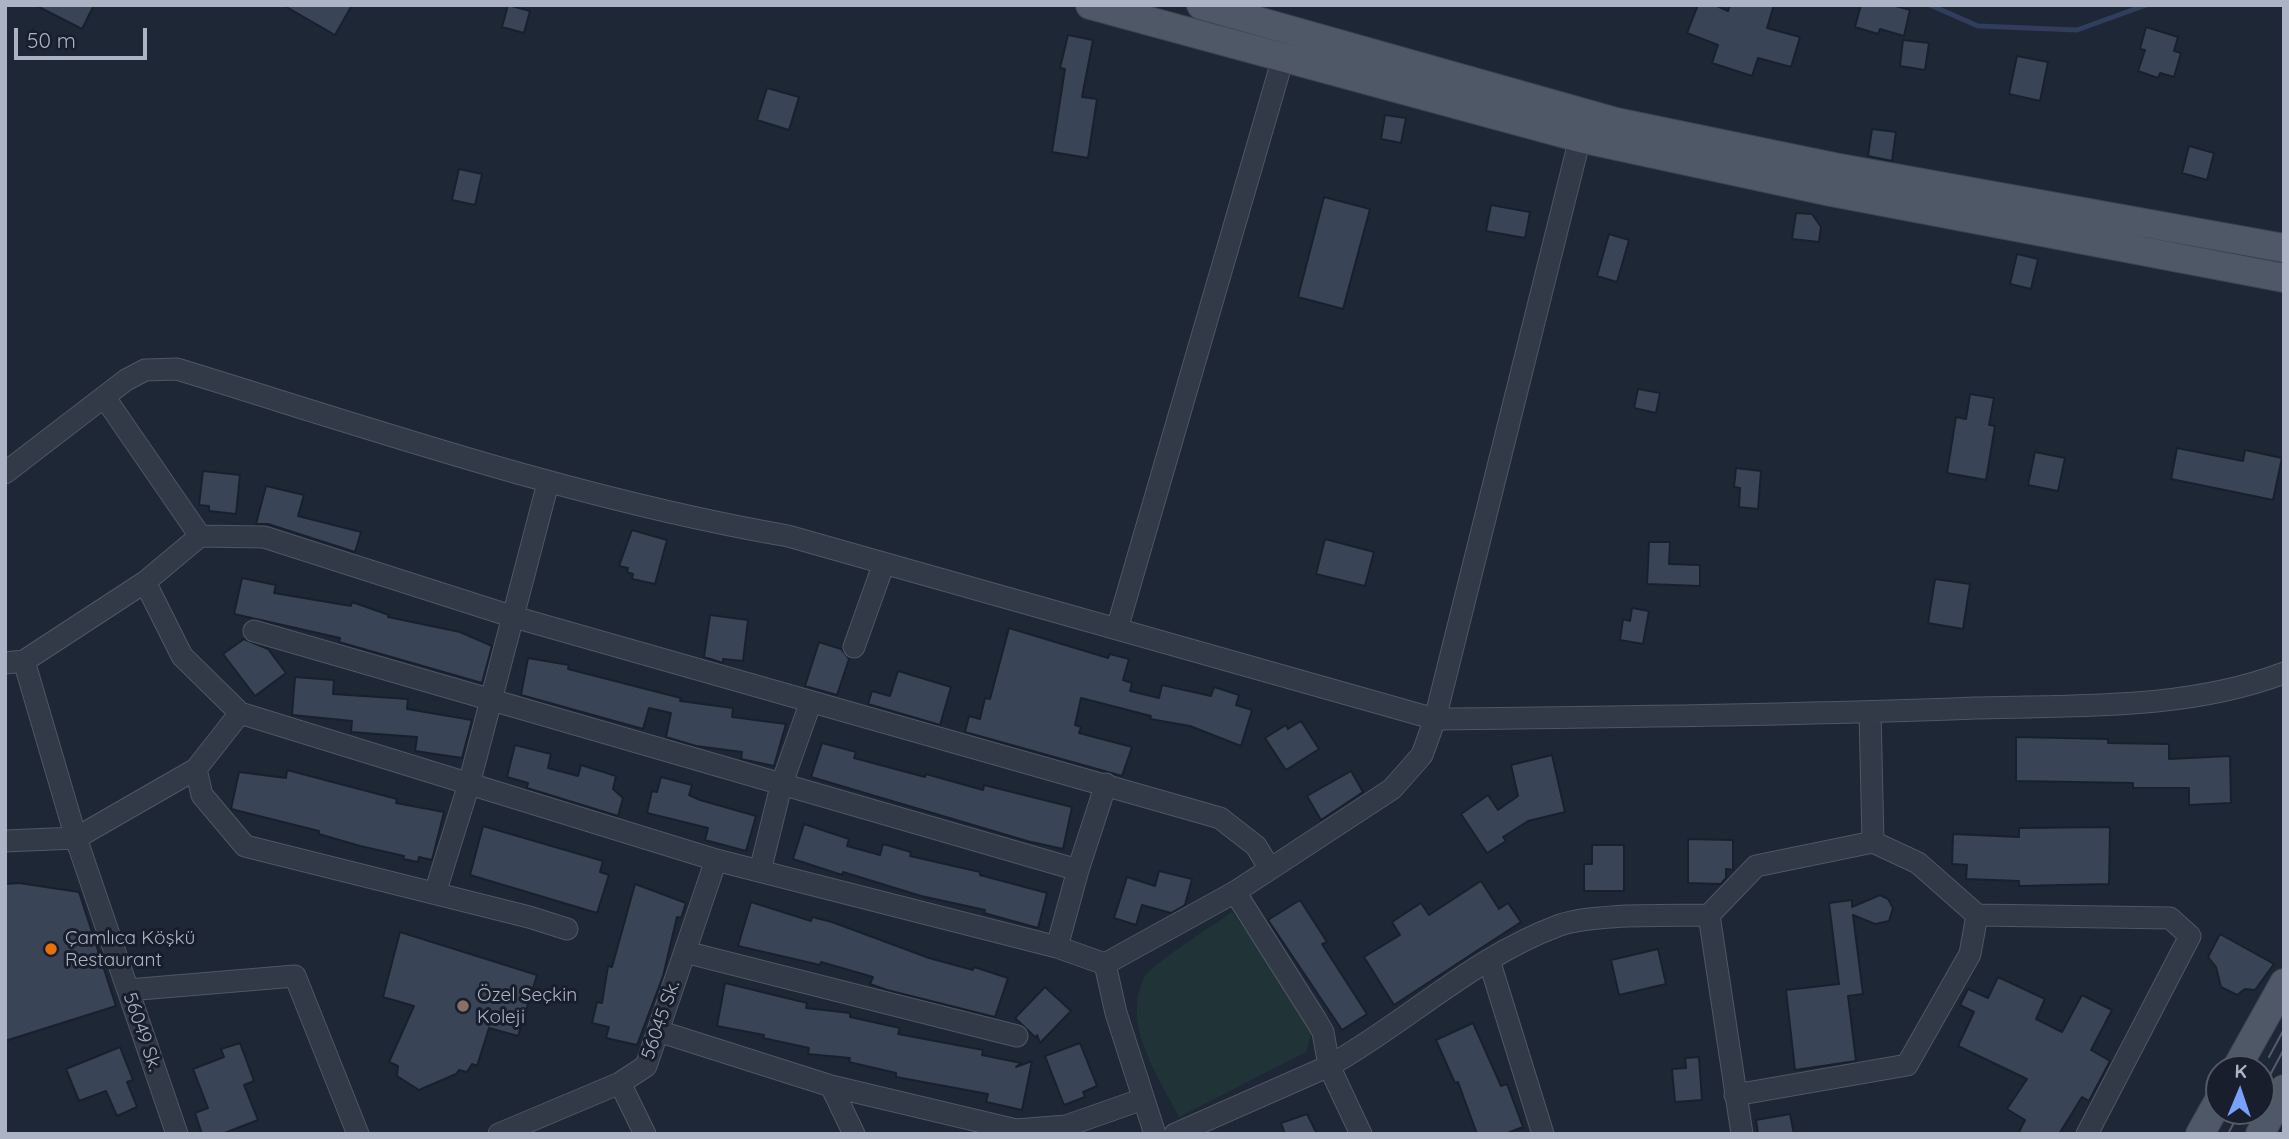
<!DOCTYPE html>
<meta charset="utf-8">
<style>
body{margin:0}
#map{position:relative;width:2289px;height:1139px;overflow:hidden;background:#1e2736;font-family:Quicksand,sans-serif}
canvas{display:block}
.frame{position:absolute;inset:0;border:7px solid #abb3c4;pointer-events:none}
.north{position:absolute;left:2205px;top:1055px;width:70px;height:70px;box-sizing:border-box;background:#181e2b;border:2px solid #535a68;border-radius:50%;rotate:2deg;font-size:19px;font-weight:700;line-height:28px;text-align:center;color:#abb3c4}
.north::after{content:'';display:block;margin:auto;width:24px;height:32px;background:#79a1fb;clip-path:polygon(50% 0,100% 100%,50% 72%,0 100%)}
.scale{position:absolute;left:14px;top:28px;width:133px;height:32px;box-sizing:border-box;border:4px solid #abb3c4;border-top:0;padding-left:9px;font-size:21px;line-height:24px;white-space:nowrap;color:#abb3c4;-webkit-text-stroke:5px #181e2b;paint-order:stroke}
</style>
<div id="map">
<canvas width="2289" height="1139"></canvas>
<div class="frame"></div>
<div class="north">K</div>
<div class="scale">50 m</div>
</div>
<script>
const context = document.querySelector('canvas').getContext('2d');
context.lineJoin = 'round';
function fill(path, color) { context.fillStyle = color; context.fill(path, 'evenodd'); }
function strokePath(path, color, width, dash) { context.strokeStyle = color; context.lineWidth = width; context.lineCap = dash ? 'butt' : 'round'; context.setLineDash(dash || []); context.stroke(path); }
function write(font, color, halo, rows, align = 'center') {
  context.font = font + ' Quicksand,sans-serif'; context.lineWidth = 6; context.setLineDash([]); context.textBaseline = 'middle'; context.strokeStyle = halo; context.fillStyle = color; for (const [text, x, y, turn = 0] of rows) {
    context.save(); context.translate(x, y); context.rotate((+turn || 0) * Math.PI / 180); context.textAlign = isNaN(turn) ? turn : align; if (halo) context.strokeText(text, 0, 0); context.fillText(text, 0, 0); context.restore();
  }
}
fill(new Path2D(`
 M1232,912L1314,1025L1306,1052L1179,1117C1158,1075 1120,1024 1145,976C1152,964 1217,923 1232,912Z`), '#203337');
strokePath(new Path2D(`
 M1930,5L1978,26L2077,30L2146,5`), '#2f3e5c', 5);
const building = new Path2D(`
 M35,5H94L82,29Z
 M283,5H352L335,35Z
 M508,5L530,11L524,33L502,27Z
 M1698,5H1715L1728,11L1730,5H1774L1767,28L1800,37L1791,67L1758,58L1752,76L1712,63L1718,45L1687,33Z
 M1861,5H1892L1910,10L1904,36L1880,29L1878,34L1855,27Z
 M2146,27L2178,37L2174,51L2181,53L2174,77L2160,73L2158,78L2138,71L2145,50L2140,49Z
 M1068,35L1093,40L1082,97L1097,99L1088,158L1052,152L1065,69L1060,68Z
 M1903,40L1929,43L1925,70L1900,66Z
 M2017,56L2048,62L2040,101L2009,94Z
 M767,88L799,97L789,130L757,120Z
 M1385,115L1406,118L1401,143L1381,139Z
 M1872,129L1896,132L1892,161L1868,156Z
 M2189,146L2214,153L2207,180L2182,173Z
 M459,169L482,174L475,205L452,200Z
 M1324,197L1370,209L1343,309L1298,297Z
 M1491,205L1530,212L1525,238L1486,231Z
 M1796,213L1812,214L1821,227L1819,242L1792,239Z
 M1609,234L1629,240L1617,282L1597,276Z
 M2017,254L2038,259L2031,289L2010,284Z
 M1638,389L1660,393L1656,413L1634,408Z
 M1970,394L1994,398L1989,425L1995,426L1986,480L1947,473L1956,417L1966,419Z
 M2177,448L2243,461L2245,450L2282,458L2273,500L2171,479Z
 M2035,452L2065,458L2058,491L2028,485Z
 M1736,468L1761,471L1758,509L1739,507L1740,488L1734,487Z
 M203,471L240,475L236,514L209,511V506L199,505Z
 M266,486L304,495L298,516L361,532L355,552L268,524H256Z
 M632,530L667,540L655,584L632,579L633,574L627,572L628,568L619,566Z
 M1325,539L1374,552L1365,586L1316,574Z
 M1649,542H1670L1669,564L1700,565V586L1647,584Z
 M242,578L276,585L274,593L351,606L352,602L389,615L388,617L460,632L492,646L482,683L339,642L340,638L234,614Z
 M1935,579L1970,584L1963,629L1928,623Z
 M1632,608L1649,611L1643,644L1620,640L1623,619L1630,621Z
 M710,615L748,620L743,661L723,659V663L704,657Z
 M1009,628L1108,658L1110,654L1129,659L1123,680L1132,683L1130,691L1159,698L1162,685L1211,696L1214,687L1239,695L1236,705L1252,710L1241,746L1190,726L1150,719L1151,716L1081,698L1075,725L1081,727L1079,733L1132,747L1122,776L965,732L969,716L980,719L985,698L990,699Z
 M244,639L268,649L286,673L255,696L223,654Z
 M819,642L841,649L849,659L837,695L805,686Z
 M528,658L569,665L568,669L681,698L680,701L733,708L732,717L786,724L774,766L741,759L742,752L696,746L666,737L671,713L649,708L643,729L521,695Z
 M898,671L951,687L940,725L868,704L872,691L890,696Z
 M295,677L334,680L333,694L408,699L407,709L472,720L462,758L415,751L417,737L351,732L352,721L292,715Z
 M1301,721L1319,749L1286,770L1265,738L1286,725L1288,729Z
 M2016,737L2108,739V743L2169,744V759L2230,756L2231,803L2189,805V788H2133V783L2016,781Z
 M822,743L856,752L854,758L925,777L926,774L983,790L984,785L1072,807L1063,849L1027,841L811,777Z
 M515,745L551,754L548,768L578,776L581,765L616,776L613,789L623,798L618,816L527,788L528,783L507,777Z
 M1552,755L1565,812L1528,821L1503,837L1506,841L1487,853L1461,814L1488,795L1498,810L1518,796L1511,765Z
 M287,770L397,799L396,803L444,812L432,860L419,857L418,862L403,859L404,856L360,846L319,834V831L231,809L239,772L286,778Z
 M1351,771L1363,792L1321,820L1307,796Z
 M661,777L692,785L689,795L700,800L756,816L746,851L705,840L708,828L647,813L652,791L657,792Z
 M804,824L849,839L847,846L880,855L883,844L911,852L910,856L980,872V875L1047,893L1038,928L984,913L985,910L921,896L843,872L842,875L793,859Z
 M483,826L603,861L600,872L609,875L597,913L470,875Z
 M2110,827L2109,884L2019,886V881L1966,879L1967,865L1952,864L1953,834L2019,837V828Z
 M1688,839L1733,840V870L1726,869V878L1721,884L1688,883Z
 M1592,845H1624V891H1584V864H1592Z
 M1159,871L1192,879L1185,905L1171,913L1142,905L1136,925L1114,918L1127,877L1155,886Z
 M1481,881L1499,909L1508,903L1521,922L1394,1005L1364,957L1400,935L1392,922L1421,903L1429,915Z
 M19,883L79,892L116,1006L5,1041V884Z
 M635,884L686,903L681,918L677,917L663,976L637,1045L606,1038L609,1027L592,1023L597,1002L602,1003L608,966L612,967Z
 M1880,895L1888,899L1893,908L1889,921L1875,924L1853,915L1863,994L1848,996L1856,1061L1795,1070L1786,990L1839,984L1829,903L1852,900V907Z
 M1300,900L1327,942L1322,944L1367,1014L1342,1030L1268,920Z
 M751,902L811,921L812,917L832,922L929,958L973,970L974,967L1008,978L995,1017L887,990L870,984L873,977L821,962L820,965L738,946Z
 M400,932L537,975L518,1036L489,1028L477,1066L472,1064L467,1072L459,1070L456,1074L419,1090L397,1076L398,1066L389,1062L414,1006L383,997Z
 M2220,934L2274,964L2255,990L2245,989L2237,995L2221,987L2216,967L2208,957Z
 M1658,949L1666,984L1619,995L1611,960Z
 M1998,977L2045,999L2036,1019L2062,1032L2082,995L2112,1010L2091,1050L2110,1061L2089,1101L2082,1097L2059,1134H2018L2025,1120L2007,1109L2027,1079L1958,1046L1974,1012L1960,1005L1968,989L1988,998Z
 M725,983L807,1003L806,1008L850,1013V1017L900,1028L898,1034L983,1050L982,1055L1021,1063L1016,1067L1032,1061L1022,1110L986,1102L988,1094L896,1077V1073L849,1062L850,1058L808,1054L809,1048L763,1038L764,1035L717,1026Z
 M1045,987L1071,1011L1040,1043L1037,1035L1036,1038L1015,1018Z
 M1473,1023L1501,1086L1507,1084L1523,1127L1505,1134H1477L1458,1082L1455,1083L1436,1040Z
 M240,1043L254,1081L244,1085L258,1120L222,1134H202L195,1113L208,1108L193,1069L224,1057L221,1049Z
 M1080,1043L1097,1086L1083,1092L1085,1097L1064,1105L1045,1056Z
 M120,1047L133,1080L127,1082L137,1107L117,1116L106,1091L79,1101L66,1069Z
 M1699,1057L1702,1100L1675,1102L1672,1069L1686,1068L1685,1058Z
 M1307,1114L1317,1134H1285L1281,1123Z
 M1790,1114L1794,1134H1758L1756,1120Z`);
fill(building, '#3a4457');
strokePath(building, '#19202d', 2);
const minor = new Path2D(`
 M105,398L200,536
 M5,473L126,380L145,370L177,369C379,431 580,500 788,536L1435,719L1580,138
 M1117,629L1283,58
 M254,631L1078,870
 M854,647L884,563
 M24,661L76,838L196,769
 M5,663L24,661L145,582
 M1870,712L1873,842
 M240,713L196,769L202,795L245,846L529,917L567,929
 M5,841L76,838L177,1134
 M760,871L781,786L810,704
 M435,893L469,784L548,483
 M1709,915L1742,1134
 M1057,947L1078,870L1106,784
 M685,952L1017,1036
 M1489,960L1543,1134
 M1105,964L1057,947L716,860L240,713L182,656L145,582L200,536L264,537L514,617L1220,818L1256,846L1270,869
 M128,990L295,976L358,1134
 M658,1031L831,1086L1016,1130L1066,1126L1143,1099
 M620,1083L645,1134
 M831,1086L854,1134
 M1735,1095L1907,1065L1970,954L1977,915
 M499,1134L620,1083L646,1066L716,860
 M1155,1134L1116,1013L1105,964L1235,892L1392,789L1422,755L1435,719C1615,717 1795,715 1975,708C2079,705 2186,710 2284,673
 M1175,1134L1329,1066L1323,1032L1316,1020L1235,892
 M1361,1134L1329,1066C1407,1022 1475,956 1560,925C1595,913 1670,916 1709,915L1756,866L1873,842L1918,863L1977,915L2170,918L2190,936L2087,1134`);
const major = new Path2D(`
 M1090,5L1580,138L1831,192L2284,278
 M1201,5L1616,122L1834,167L2284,248
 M2236,1069L2284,983
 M2200,1134L2219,1100
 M2260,1134L2284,1089`);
strokePath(minor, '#4f5665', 23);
strokePath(major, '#3b4250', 30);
strokePath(minor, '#323947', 21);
strokePath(major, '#4f5867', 28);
strokePath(new Path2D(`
 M2269,1057L2284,1029
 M2261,1092L2284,1049
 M2228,1134L2240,1111`), '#535c6e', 2);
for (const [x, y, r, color] of [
 [51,949,7,"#e8710a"],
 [463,1006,7,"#8d6e63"]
]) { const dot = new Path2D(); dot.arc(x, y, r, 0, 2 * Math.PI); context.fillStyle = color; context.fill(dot); strokePath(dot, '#181e2b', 2.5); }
write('19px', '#abb3c4', '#181e2b', [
 ["Çamlıca Köşkü",65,938],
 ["Restaurant",65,960],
 ["Özel Seçkin",477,995],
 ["Koleji",477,1017]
], 'left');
write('19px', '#abb3c4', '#181e2b', [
 ["56045 Sk.",661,1020,-71],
 ["56049 Sk.",142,1032,71]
]);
</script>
